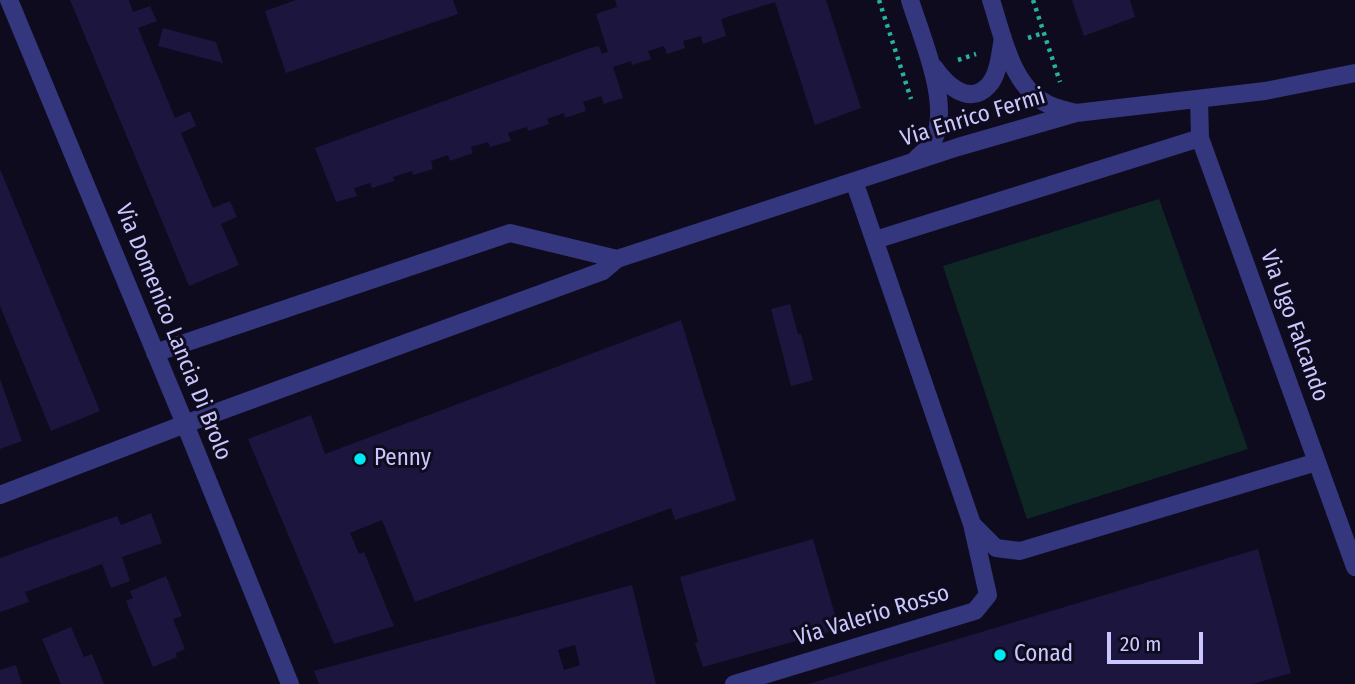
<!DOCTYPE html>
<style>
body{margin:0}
#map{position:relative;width:1355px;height:684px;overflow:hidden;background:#0d0b1d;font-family:"Fira Sans Condensed",sans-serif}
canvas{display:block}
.scale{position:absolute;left:1107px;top:632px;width:96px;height:32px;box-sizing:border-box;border:4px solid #cac7ff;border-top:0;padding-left:9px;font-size:21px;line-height:24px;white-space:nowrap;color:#cac7ff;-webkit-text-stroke:5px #0d0b1d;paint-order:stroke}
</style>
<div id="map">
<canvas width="1355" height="684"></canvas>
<div class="scale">20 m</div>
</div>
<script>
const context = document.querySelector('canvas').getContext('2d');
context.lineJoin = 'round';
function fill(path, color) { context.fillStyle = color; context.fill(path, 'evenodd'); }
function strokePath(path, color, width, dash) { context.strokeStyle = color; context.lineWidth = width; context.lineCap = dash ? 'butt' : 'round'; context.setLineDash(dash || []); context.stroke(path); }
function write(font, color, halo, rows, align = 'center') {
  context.font = font + ' "Fira Sans Condensed",sans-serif'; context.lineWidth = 6; context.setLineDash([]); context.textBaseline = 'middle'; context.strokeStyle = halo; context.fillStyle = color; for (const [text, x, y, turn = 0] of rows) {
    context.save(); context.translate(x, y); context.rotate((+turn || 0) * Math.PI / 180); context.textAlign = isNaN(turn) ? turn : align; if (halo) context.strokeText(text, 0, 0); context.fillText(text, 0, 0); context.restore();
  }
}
fill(new Path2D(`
 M1159,199L1248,449L1027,519L943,266Z`), '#0e2725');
fill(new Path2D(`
 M70,0H129L133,12L150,6L157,21L138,28L175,118L190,111L196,126L181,133L213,208L230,201L237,217L221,224L239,265L189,286Z
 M296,0H453L458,14L286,73L265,11Z
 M615,0H826L861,108L815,125L775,2L721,19L726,36L703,44L701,36L683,41L685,48L667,54L664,46L648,51L651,59L632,65L631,61L613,67L623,98L604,104L601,96L583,102L586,111L565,118L564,113L547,119L549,124L528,131L527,127L508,133L511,141L490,147L488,142L471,147L473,153L450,161L448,155L431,161L433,169L413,175L412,171L393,177L394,181L372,188L370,183L354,188L357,196L336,202L315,148L590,48L599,46L602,54L608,52L596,14L617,7Z
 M1072,0H1130L1135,17L1084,36Z
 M163,28L216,42L223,63L158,46Z
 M0,169L100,411L51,431L0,306Z
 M790,304L798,334H801L813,380L791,386L771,309Z
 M681,320L736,500L675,520L671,508L415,602L382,520L350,533L359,554L364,552L394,626L334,644L248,439L311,415L325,454Z
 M0,379L22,441L0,449Z
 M151,513L162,543L122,557L130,581L111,588L102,564L25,592L29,602L0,612V558L117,516L121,525Z
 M813,539L839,629L703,667L695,643L698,642L680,577Z
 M1258,549L1291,673L1253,684H808Z
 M166,576L182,616L173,619L185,649L176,653L177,657L153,667L126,601L133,598L130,591Z
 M632,585L656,684H319L314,671ZM575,645L580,665L564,670L558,650Z
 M71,627L84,657L92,654L104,684H61L42,639Z
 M16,665L22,684H0V670Z`), '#1c163f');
strokePath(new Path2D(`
 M879,0L911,99
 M1033,0L1060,82
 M1028,38L1043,33
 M958,60L976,54`), '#29b1a0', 4.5, [3.5, 5]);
strokePath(new Path2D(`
 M9,0L185,424L290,684
 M910,0C921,36 951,103 934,139C930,148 922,153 916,159
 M991,0C1002,33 1011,84 1044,102C1053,108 1065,110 1076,113
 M934,67C945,83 968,107 988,86C999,75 1000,53 1003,38
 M1199,99L1200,138L1355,567
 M875,240L1200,138
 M155,353L510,233L617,259
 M0,495L185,424L603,271L617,259L958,147L1076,113L1265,91L1355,73
 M972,524L996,548L1020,551L1317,462
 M734,684L975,611L988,595L972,524L854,181`), '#34367e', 18);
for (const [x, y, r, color] of [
 [360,459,7,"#00e9f2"],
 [1000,655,7,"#00e9f2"]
]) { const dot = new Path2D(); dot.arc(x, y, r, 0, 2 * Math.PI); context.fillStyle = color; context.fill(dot); strokePath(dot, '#0d0b1d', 2.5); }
write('23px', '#cac7ff', '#0d0b1d', [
 ["Via Enrico Fermi",973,118,-17],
 ["Via Ugo Falcando",1294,326,70],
 ["Via Domenico Lancia Di Brolo",173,332,68],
 ["Via Valerio Rosso",872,616,-17]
]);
write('23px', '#cac7ff', '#0d0b1d', [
 ["Penny",374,459],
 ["Conad",1014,655]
], 'left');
</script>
